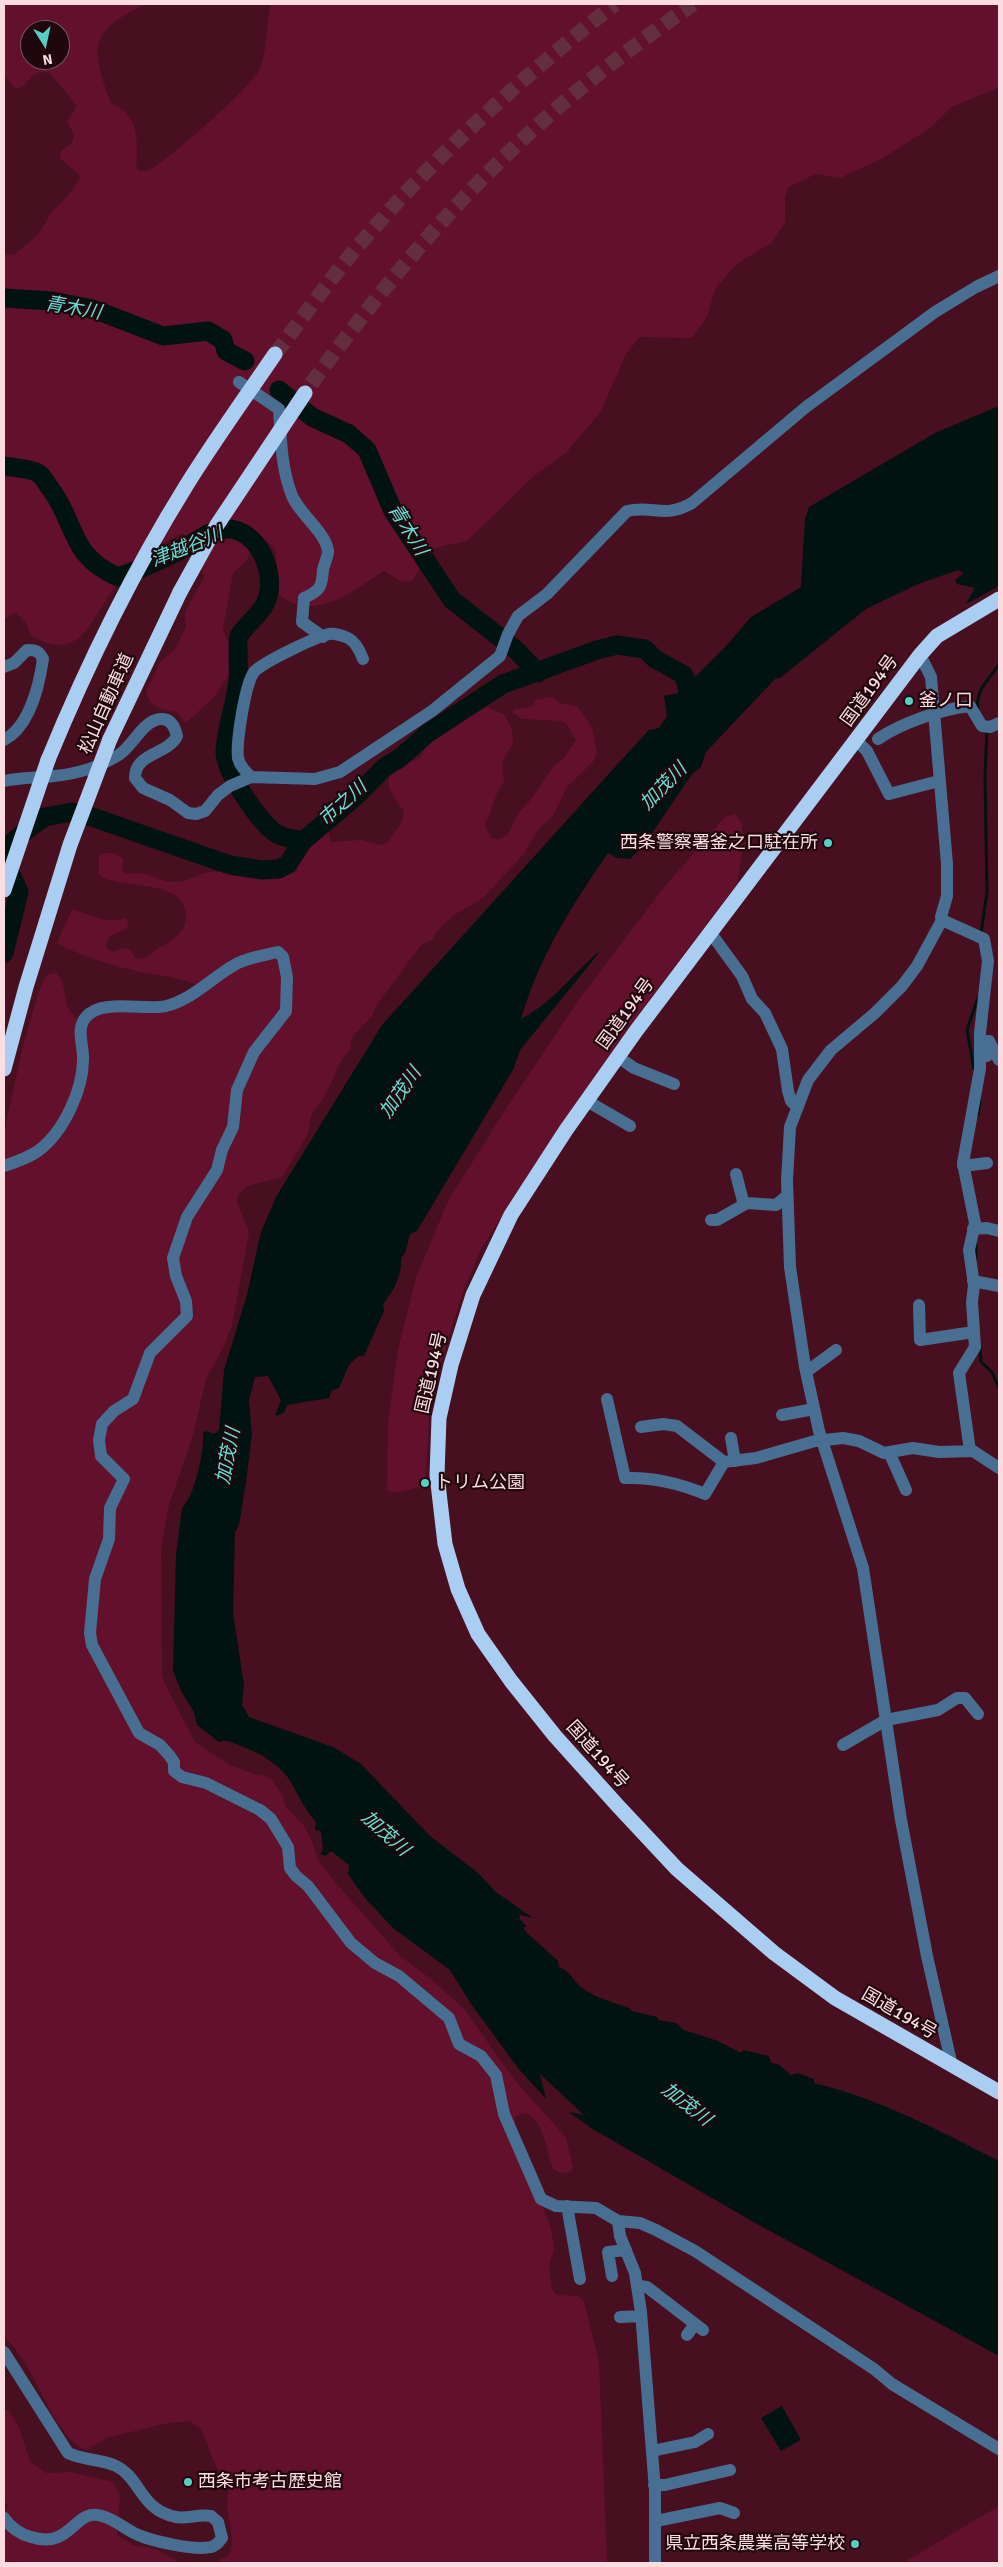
<!DOCTYPE html>
<meta charset="utf-8">
<style>
body{margin:0}
#map{position:relative;width:1003px;height:2567px;overflow:hidden;background:#480f20;font-family:Signika,sans-serif}
canvas{display:block}
.frame{position:absolute;inset:0;border:5px solid #fadce1;pointer-events:none}
.north{position:absolute;left:20px;top:20px;width:50px;height:50px;box-sizing:border-box;background:#1f070d;border:1px solid #775c62;border-radius:50%;rotate:170deg;font-size:14px;font-weight:700;line-height:20px;text-align:center;color:#fadce1}
.north::after{content:'';display:block;margin:auto;width:18px;height:22px;background:#57cec2;clip-path:polygon(50% 0,100% 100%,50% 72%,0 100%)}
</style>
<div id="map">
<canvas width="1003" height="2567"></canvas>
<div class="frame"></div>
<div class="north">N</div>
</div>
<script>
const context = document.querySelector('canvas').getContext('2d');
context.lineJoin = 'round';
function fill(path, color) { context.fillStyle = color; context.fill(path, 'evenodd'); }
function strokePath(path, color, width, dash) { context.strokeStyle = color; context.lineWidth = width; context.lineCap = dash ? 'butt' : 'round'; context.setLineDash(dash || []); context.stroke(path); }
function write(font, color, halo, rows, align = 'center') {
  context.font = font + ' Signika,"Noto Sans JP",sans-serif'; context.lineWidth = 4.5; context.setLineDash([]); context.textBaseline = 'middle'; context.strokeStyle = halo; context.fillStyle = color; for (const [text, x, y, turn = 0] of rows) {
    context.save(); context.translate(x, y); context.rotate((+turn || 0) * Math.PI / 180); context.textAlign = isNaN(turn) ? turn : align; if (halo) context.strokeText(text, 0, 0); context.fillText(text, 0, 0); context.restore();
  }
}
fill(new Path2D(`
 M4,4H146C89,31 90,46 111,103C135,114 137,129 137,155C137,161 135,164 138,170C142,171 146,172 149,170C167,162 253,85 260,69C267,52 267,22 270,4H999V87L952,107L930,128L883,158L840,178L816,174L788,187L785,198V223L771,243L738,263L715,289L707,317L692,338L640,337L626,354L601,411L567,452L535,475L467,541L430,549L413,580L402,582L384,571C351,591 317,623 279,595L276,552L266,540L252,548L247,560L233,573L223,629L232,653L230,673L215,696L186,723L176,712C162,710 150,708 146,692L160,662L175,649L186,627L185,612L204,577L193,537L180,534C163,543 126,571 115,587C90,619 82,665 30,635L26,623L16,612L4,620V255L15,254L38,235L52,211L66,198L81,177L60,158L61,150C77,143 76,135 67,122L77,106L50,73C27,69 32,85 16,89L7,79L4,78ZM30,30H60V60H30Z
 M552,697L559,703L576,706L586,718L592,728L597,752L593,762L567,787L553,816L538,830L523,855L498,882L483,898L454,915L438,930L432,940L421,945L407,964L376,1006L372,1016L352,1037L350,1049L341,1061L326,1094L311,1116L308,1134L282,1177L247,1186L238,1195L237,1201L249,1233L232,1325L224,1346L206,1379L193,1435L168,1508L161,1548L162,1673L165,1684L195,1742L230,1765L257,1775L267,1776L272,1780L283,1796L285,1806L304,1826L312,1841L317,1858L334,1881L400,1956L431,1979L465,2010L513,2078L566,2138L573,2168L570,2172L560,2173L553,2169C546,2152 545,2117 523,2113L515,2117V2124L540,2186L545,2213L551,2228L554,2249L549,2267L552,2290L557,2295L578,2296L584,2302L599,2362L607,2563H4V2511L8,2507L4,2501V2410L9,2411L18,2425L30,2461L46,2473L69,2472L113,2482L120,2495L117,2535L133,2545L156,2549L181,2563H214L229,2555C235,2538 230,2529 228,2512C226,2503 229,2493 229,2484L216,2467L201,2429L189,2421L169,2423L106,2438L87,2450C54,2441 35,2361 4,2338V1133L22,1050L39,990L47,975L56,973L62,980L67,1006L78,1022L98,1013L151,1010L197,985C179,977 160,976 141,972C119,968 75,954 57,943L72,909C90,914 106,925 125,918L129,923L127,928L110,936L106,943L107,948L112,952L124,948L130,949L136,959L147,958C157,947 171,943 181,932C185,928 186,921 186,915C184,875 110,891 99,874V856C109,850 115,853 123,859L122,871C128,876 133,872 140,873C152,875 164,883 177,882C189,881 199,874 210,872C240,868 268,888 297,871C301,846 305,843 324,826L328,830L331,842L361,840L381,845L388,842L402,822L404,811C394,798 385,787 390,770L400,764L419,759L430,740L477,708L484,706L505,715L512,729L513,744L505,756L502,764L504,781L498,791L485,825L491,839H500L508,834L518,814L532,798L554,766L563,759L576,740L566,723L561,721L522,719L512,712L515,709L530,707L536,700Z
 M735,814L742,824V853L737,884L628,1028L560,1126L481,1249L463,1292L441,1363L429,1418L426,1476L420,1487L398,1492L387,1491L388,1422L398,1349L416,1278L448,1201L507,1107L580,998L666,885L725,817Z
 M999,2506V2563H903Z`), '#63102d');
fill(new Path2D(`
 M999,406V586L966,604L975,588L957,584L955,580L964,573L958,570L918,584L866,609L780,678L775,679L706,752L701,767L692,774L646,842L639,844L637,852L630,859L617,858L608,853C572,905 539,957 521,1019C554,1002 574,972 602,949L520,1050L514,1068L417,1231L410,1234L405,1253L401,1258C402,1275 394,1291 383,1304L384,1311L364,1356H358L349,1365L339,1388L332,1390L329,1398L287,1405L284,1413L275,1416L281,1400L268,1376L255,1377L249,1400L252,1434L246,1482L239,1525L235,1532L233,1613L244,1685L242,1705L249,1717L333,1747L361,1764L430,1836L478,1873L496,1892L533,1918L520,1915L519,1918L527,1927H523L526,1932L558,1961L559,1967C569,1971 569,1974 576,1982C588,1996 612,2002 629,2008L632,2011L657,2017L658,2020L676,2023L684,2030L718,2041L741,2053L743,2050L769,2056L771,2063L778,2064L791,2075L798,2073L814,2079V2083C878,2098 940,2131 999,2161V2356L750,2220L591,2128L569,2112L584,2115L540,2074L546,2099L518,2068L471,2004L450,1970L393,1928L365,1898L348,1874L349,1865L331,1851L325,1856L320,1854L323,1849L321,1831L315,1830L316,1822C306,1811 300,1799 293,1786C284,1766 260,1753 241,1746C233,1743 227,1739 219,1742L197,1725L194,1712L181,1691L173,1670L176,1555L182,1508C194,1498 205,1450 203,1433L207,1431L214,1434L219,1430L224,1370L247,1295L261,1232L276,1197L382,1025L615,767L649,730L659,728L667,716L664,696L678,693L690,679L697,675L727,645L751,617L801,587L805,519L809,507L935,433Z
 M782,2406L801,2440L781,2451L761,2418Z`), '#001310');
strokePath(new Path2D(`
 M978,710C975,691 988,680 999,665
 M981,934L987,892L985,774L987,731
 M974,1069L967,1030L978,998
 M978,1115L980,1100
 M976,1258V1244
 M980,1349L981,1362L992,1372L999,1388`), '#001310', 3);
strokePath(new Path2D(`
 M4,298L52,301L93,309L163,336L208,331L223,340L226,351L245,361
 M279,390L312,417L349,434L367,450L393,511L452,600L516,650L538,673
 M4,466C15,468 28,468 38,473C43,476 46,483 50,488C77,523 68,555 118,577C139,570 161,560 181,550C194,543 209,530 225,529C259,527 279,577 265,604C259,616 245,625 239,636C237,640 239,674 238,681C235,705 226,729 225,752C225,772 261,825 277,834C285,838 294,839 303,841
 M4,953L19,892L4,859L9,845L33,825L45,817L72,812L92,817L230,865L262,870L279,869L288,864L303,841L355,797L385,767L400,758L428,733L503,684L597,650L617,645L645,649L655,659L684,675L689,696V708`), '#001310', 19);
strokePath(new Path2D(`
 M275,354C305,315 333,274 366,237C440,151 526,74 615,4
 M311,384C376,296 444,212 524,138C576,89 634,45 693,4`), '#632e3d', 15, [15, 8]);
strokePath(new Path2D(`
 M239,382L279,409C281,438 281,466 291,493C297,512 326,532 328,551C328,557 324,564 323,570C322,587 320,591 304,598L302,622L323,637
 M920,655L931,677L947,864V896L941,917L942,920L984,939L988,961L980,1033V1069L963,1163L975,1223L969,1250L974,1285L972,1302L975,1347L959,1373L970,1451
 M4,667L14,663L27,650C36,650 39,651 43,659C39,687 29,727 4,740
 M878,739C901,723 942,709 970,706L982,726L990,727L999,723
 M857,741L867,751L889,794L939,781
 M251,777C245,771 240,766 238,758C236,743 245,684 254,672C263,662 316,637 329,634C334,633 344,636 348,638C356,642 360,651 363,659
 M4,781C21,777 37,778 54,776C75,774 99,767 117,756C132,748 142,721 160,719C171,718 175,727 177,736C168,755 135,752 135,778L143,788L170,800L188,813L196,814L205,811L218,795L230,786L251,777L315,779L340,772L432,711L500,656L508,634L518,616L547,594L627,511C654,505 664,519 692,503L806,407L935,312L976,287L999,276
 M942,920L917,966L902,986L875,1013L831,1050L808,1080L790,1127L787,1180L790,1267L805,1367L819,1431L863,1568L901,1820L927,1956L952,2066
 M710,932L742,976L752,999L765,1013L782,1049L788,1091L791,1101L797,1107
 M987,1056V1041H989L999,1060
 M618,1057L634,1068L674,1084
 M587,1101L630,1126
 M4,1166C16,1162 28,1158 38,1151C64,1132 84,1088 83,1057C83,1044 76,1028 86,1017C101,998 146,1011 166,1006C194,999 213,976 238,963C250,957 265,955 278,952L283,957L287,977L286,1011L254,1052L237,1090L233,1127L222,1150L217,1170L187,1217L173,1258L176,1276L186,1301L187,1316L150,1353L133,1399L114,1411L102,1424L99,1440L101,1456L124,1479L110,1508L109,1539L95,1579L90,1633L92,1645L139,1733L160,1745L169,1755L174,1762V1771L182,1777L206,1783L260,1810L271,1819L288,1847L290,1868L296,1876L308,1886L351,1943L375,1963L399,1976L449,2018L459,2044L481,2056L496,2075L504,2114L541,2199L556,2206L596,2208L618,2221L640,2223L656,2230L695,2251L874,2369L892,2384L999,2449
 M963,1166L987,1163
 M736,1174L744,1205
 M711,1220H717L747,1203L776,1205L787,1196
 M973,1229L987,1228L999,1231
 M973,1281L999,1286
 M919,1305L920,1340L974,1332
 M806,1372L836,1350
 M607,1399L625,1478C654,1477 679,1483 705,1494L724,1462L756,1458L815,1441L843,1438L859,1441L884,1453L913,1448L939,1452L973,1451L999,1468
 M782,1415L814,1409
 M641,1427L663,1424L677,1426L724,1462
 M731,1438L735,1461
 M889,1452L906,1490
 M843,1745L886,1720L938,1710L957,1698H965L978,1714
 M567,2206L580,2279
 M618,2221L620,2236L635,2273L641,2312L655,2490V2563
 M612,2276L608,2252L626,2250
 M638,2286L647,2287L703,2330
 M620,2317L641,2316
 M687,2335L695,2324
 M4,2352L68,2453C85,2461 102,2459 116,2466C141,2478 140,2510 176,2517C187,2519 199,2514 211,2516L218,2522L222,2538C219,2542 216,2546 211,2547C195,2551 151,2541 136,2534C124,2528 114,2519 102,2516C74,2507 72,2550 31,2537C20,2534 11,2528 4,2518
 M652,2451L695,2442L708,2434
 M654,2485H665L730,2470
 M656,2521L720,2508L734,2513`), '#486f92', 12);
strokePath(new Path2D(`
 M999,599L937,636L920,655L636,1031L566,1130L511,1215L473,1295L451,1365L439,1418L437,1475L445,1544L458,1589L478,1634L511,1681L555,1736L618,1806L677,1869L774,1953L835,1998L999,2092
 M110,739L180,592
 M48,760C87,665 132,573 186,486C214,441 245,398 275,354`), '#a9cef1', 15);
strokePath(new Path2D(`
 M180,592L217,525L305,393
 M4,890L48,760
 M4,1069L26,987L70,845L110,739`), '#a9cef1', 15);
for (const [x, y, r, color] of [
 [909,701,5,"#57cec2"],
 [828,843,5,"#57cec2"],
 [425,1483,5,"#57cec2"],
 [188,2482,5,"#57cec2"],
 [855,2544,5,"#57cec2"]
]) { const dot = new Path2D(); dot.arc(x, y, r, 0, 2 * Math.PI); context.fillStyle = color; context.fill(dot); strokePath(dot, '#1f070d', 2); }
write('18px', '#fadce1', '#1f070d', [
 ["国道194号",870,691,-54],
 ["松山自動車道",107,704,-66],
 ["国道194号",626,1014,-54],
 ["国道194号",432,1373,-77],
 ["国道194号",597,1755,48],
 ["国道194号",899,2014,30]
]);
write('18px', '#fadce1', '#1f070d', [
 ["釜ノ口",919,701],
 ["西条警察署釜之口駐在所",818,843,"right"],
 ["トリム公園",435,1483],
 ["西条市考古歴史館",198,2482],
 ["県立西条農業高等学校",845,2544,"right"]
], 'left');
write('italic 19px', '#63dfd3', '#1f070d', [
 ["青木川",73,309,10],
 ["青木川",407,530,58],
 ["津越谷川",187,548,-22],
 ["加茂川",664,787,-46],
 ["市之川",343,804,-42],
 ["加茂川",401,1093,-55],
 ["加茂川",229,1456,-79],
 ["加茂川",385,1834,42],
 ["加茂川",686,2105,38]
]);
</script>
